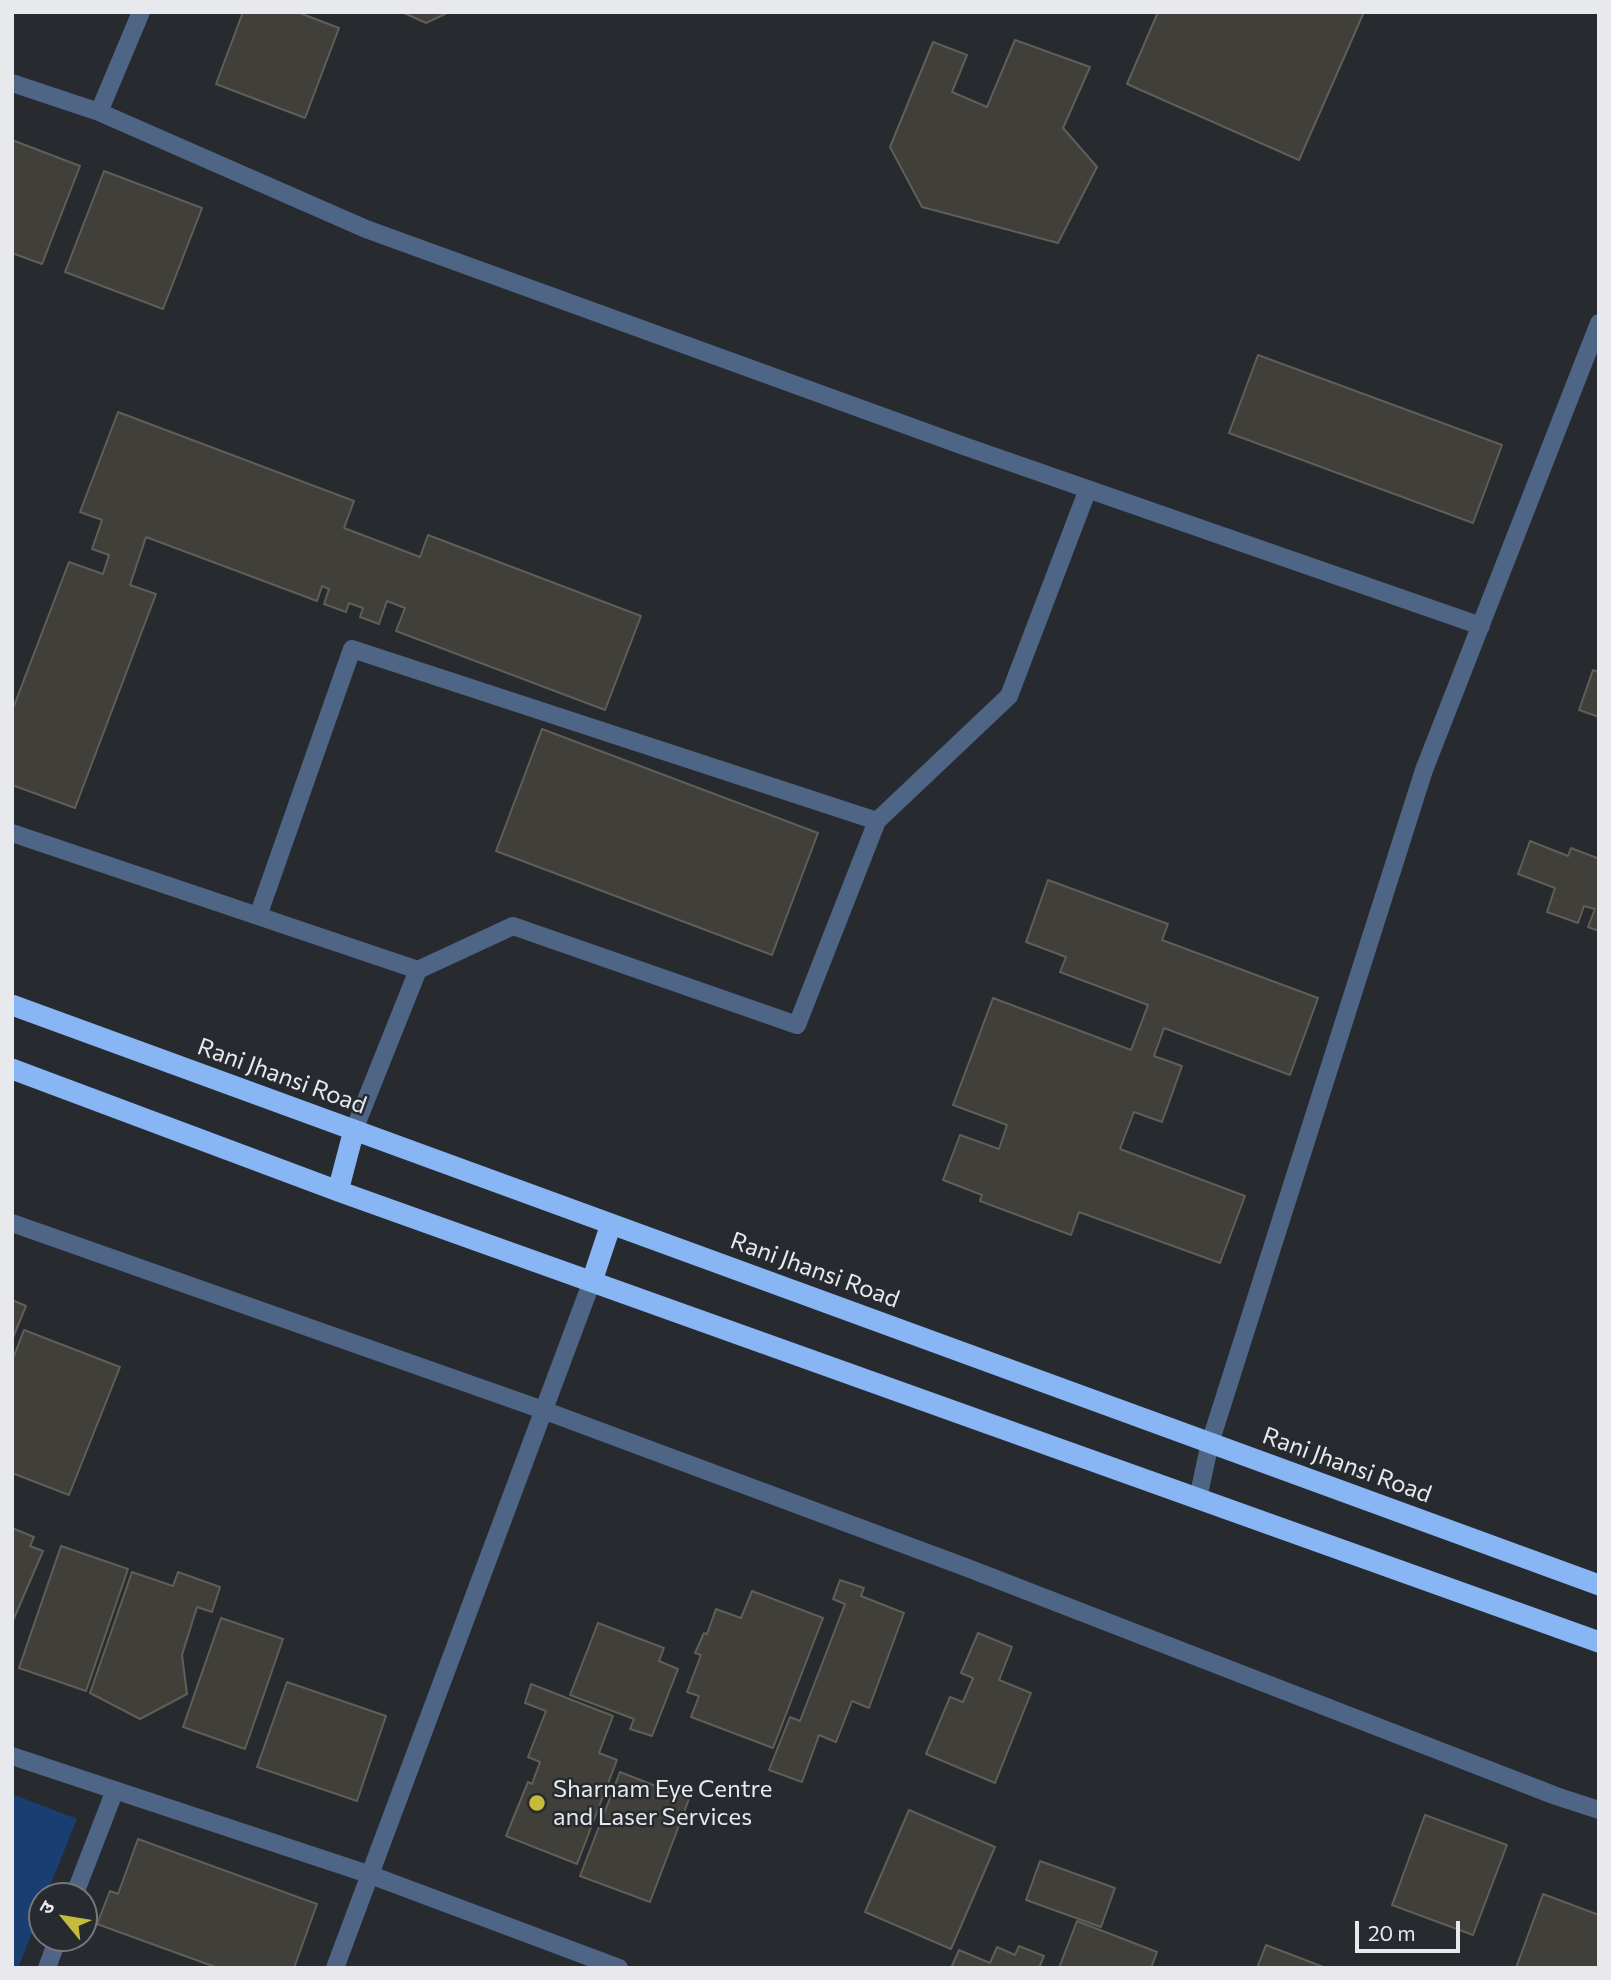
<!DOCTYPE html>
<meta charset="utf-8">
<style>
body{margin:0}
#map{position:relative;width:1611px;height:1980px;overflow:hidden;background:#272b30;font-family:Commissioner,"Noto Sans Devanagari",sans-serif}
canvas{display:block}
.frame{position:absolute;inset:0;border:14px solid #e7e9ed;pointer-events:none}
.north{position:absolute;left:28px;top:1882px;width:70px;height:70px;box-sizing:border-box;background:#272b30;border:2px solid #74777c;border-radius:50%;rotate:300deg;font-size:19px;font-weight:700;line-height:28px;text-align:center;color:#e7e9ed}
.north::after{content:'';display:block;margin:auto;width:24px;height:32px;background:#c6bc3c;clip-path:polygon(50% 0,100% 100%,50% 72%,0 100%)}
.scale{position:absolute;left:1355px;top:1921px;width:105px;height:32px;box-sizing:border-box;border:4px solid #e7e9ed;border-top:0;padding-left:9px;font-size:21px;line-height:24px;white-space:nowrap;color:#e7e9ed;-webkit-text-stroke:5px #272b30;paint-order:stroke}
</style>
<div id="map">
<canvas width="1611" height="1980"></canvas>
<div class="frame"></div>
<div class="north">उ</div>
<div class="scale">20 m</div>
</div>
<script>
const context = document.querySelector('canvas').getContext('2d');
context.lineJoin = 'round';
function fill(path, color) { context.fillStyle = color; context.fill(path, 'evenodd'); }
function strokePath(path, color, width, dash) { context.strokeStyle = color; context.lineWidth = width; context.lineCap = dash ? 'butt' : 'round'; context.setLineDash(dash || []); context.stroke(path); }
function write(font, color, halo, rows, align = 'center') {
  context.font = font + ' Commissioner,sans-serif'; context.lineWidth = 5; context.setLineDash([]); context.textBaseline = 'middle'; context.strokeStyle = halo; context.fillStyle = color; for (const [text, x, y, turn = 0] of rows) {
    context.save(); context.translate(x, y); context.rotate((+turn || 0) * Math.PI / 180); context.textAlign = isNaN(turn) ? turn : align; if (halo) context.strokeText(text, 0, 0); context.fillText(text, 0, 0); context.restore();
  }
}
fill(new Path2D(`
 M12,1794L77,1819L46,1896H42V1907L18,1968H12Z`), '#193e71');
const building = new Path2D(`
 M243,12H297L339,28L305,118L216,84Z
 M402,12H449L426,23Z
 M1158,12H1364L1299,160L1127,84Z
 M1015,40L1090,67L1063,128L1097,167L1058,243L922,207L890,147L933,42L967,55L952,92L987,107Z
 M12,140L80,166L42,264L12,253Z
 M104,171L202,208L163,309L65,272Z
 M1258,355L1502,445L1473,523L1229,433Z
 M118,412L354,501L344,528L420,557L428,535L641,616L605,710L396,631L405,608L387,601L379,624L360,617L363,608L349,603L346,612L324,604L329,589L322,586L317,601L146,537L130,585L156,594L75,808L12,785V711L69,562L103,574L109,555L92,549L102,520L80,512Z
 M1593,670L1599,672V717L1579,710Z
 M542,729L818,833L772,955L496,851Z
 M1530,841L1568,856L1571,848L1597,858L1599,853V931L1588,927L1595,909L1584,906L1578,923L1547,912L1555,888L1518,874Z
 M1048,880L1168,924L1162,940L1318,998L1290,1075L1164,1028L1154,1056L1182,1066L1162,1122L1134,1112L1120,1149L1245,1196L1220,1263L1079,1212L1071,1235L980,1201L982,1195L943,1180L960,1135L999,1149L1007,1125L953,1105L993,998L1131,1050L1148,1005L1060,972L1066,957L1026,942Z
 M12,1300L26,1306L12,1340Z
 M24,1330L120,1367L69,1495L12,1473V1361Z
 M12,1528L34,1537L30,1546L43,1551L12,1623Z
 M61,1546L128,1569L86,1691L19,1668Z
 M132,1572L173,1586L178,1572L220,1587L212,1612L197,1607L182,1655L187,1694L140,1719L90,1693Z
 M840,1580L864,1588L861,1596L904,1613L869,1708L852,1701L836,1742L819,1735L802,1782L769,1770L790,1717L800,1721L845,1604L833,1599Z
 M752,1591L823,1618L773,1748L691,1717L699,1696L687,1692L701,1655L695,1653L704,1633L707,1634L716,1609L741,1618Z
 M221,1618L283,1639L245,1749L183,1727Z
 M598,1623L664,1648L659,1661L678,1669L652,1736L630,1729L634,1719L570,1695Z
 M978,1633L1012,1647L999,1680L1031,1693L995,1783L926,1754L950,1697L963,1702L973,1678L961,1673Z
 M287,1682L386,1716L357,1801L257,1767Z
 M531,1684L613,1716L599,1753L617,1760L577,1864L506,1836L528,1782L532,1784L540,1762L528,1757L546,1711L525,1703Z
 M620,1772L689,1799L650,1902L580,1876Z
 M909,1810L995,1847L951,1949L865,1912Z
 M1425,1815L1507,1845L1473,1935L1392,1905Z
 M138,1839L317,1904L294,1968H218L97,1924L110,1891L118,1894Z
 M1040,1861L1115,1888L1101,1927L1026,1900Z
 M1543,1894L1599,1915V1968H1516Z
 M1077,1921L1157,1952L1151,1968H1059Z
 M1266,1945L1326,1968H1257Z
 M1019,1946L1044,1956L1039,1968H951L959,1950L990,1963L997,1947L1015,1955Z`);
fill(building, '#403f39');
strokePath(building, '#5f5e57', 2);
strokePath(new Path2D(`
 M12,83L99,112L366,229L961,445L1481,626
 M99,112L141,12
 M877,821L1009,696L1088,489
 M12,833L418,970L354,1130
 M258,916L352,649L877,821L797,1025L513,926L418,970
 M12,1223L543,1410L965,1567L1556,1796L1599,1810
 M1198,1498L1210,1443L1424,770L1599,323
 M12,1756L368,1874L619,1968
 M74,1896L115,1790
 M47,1968L58,1938
 M335,1968L592,1281`), '#4f6585', 18);
strokePath(new Path2D(`
 M12,1005L1599,1585
 M12,1069L338,1191L1599,1642
 M338,1191L354,1130
 M592,1281L611,1224`), '#88b5f4', 21);
for (const [x, y, r, color] of [
 [537,1803,9,"#c6bc3c"]
]) { const dot = new Path2D(); dot.arc(x, y, r, 0, 2 * Math.PI); context.fillStyle = color; context.fill(dot); strokePath(dot, '#272b30', 2.5); }
write('24px', '#e7e9ed', '#272b30', [
 ["Rani Jhansi Road",282,1076,20],
 ["Rani Jhansi Road",815,1270,20],
 ["Rani Jhansi Road",1347,1465,20]
]);
write('24px', '#e7e9ed', '#272b30', [
 ["Sharnam Eye Centre",553,1789],
 ["and Laser Services",553,1817]
], 'left');
</script>
